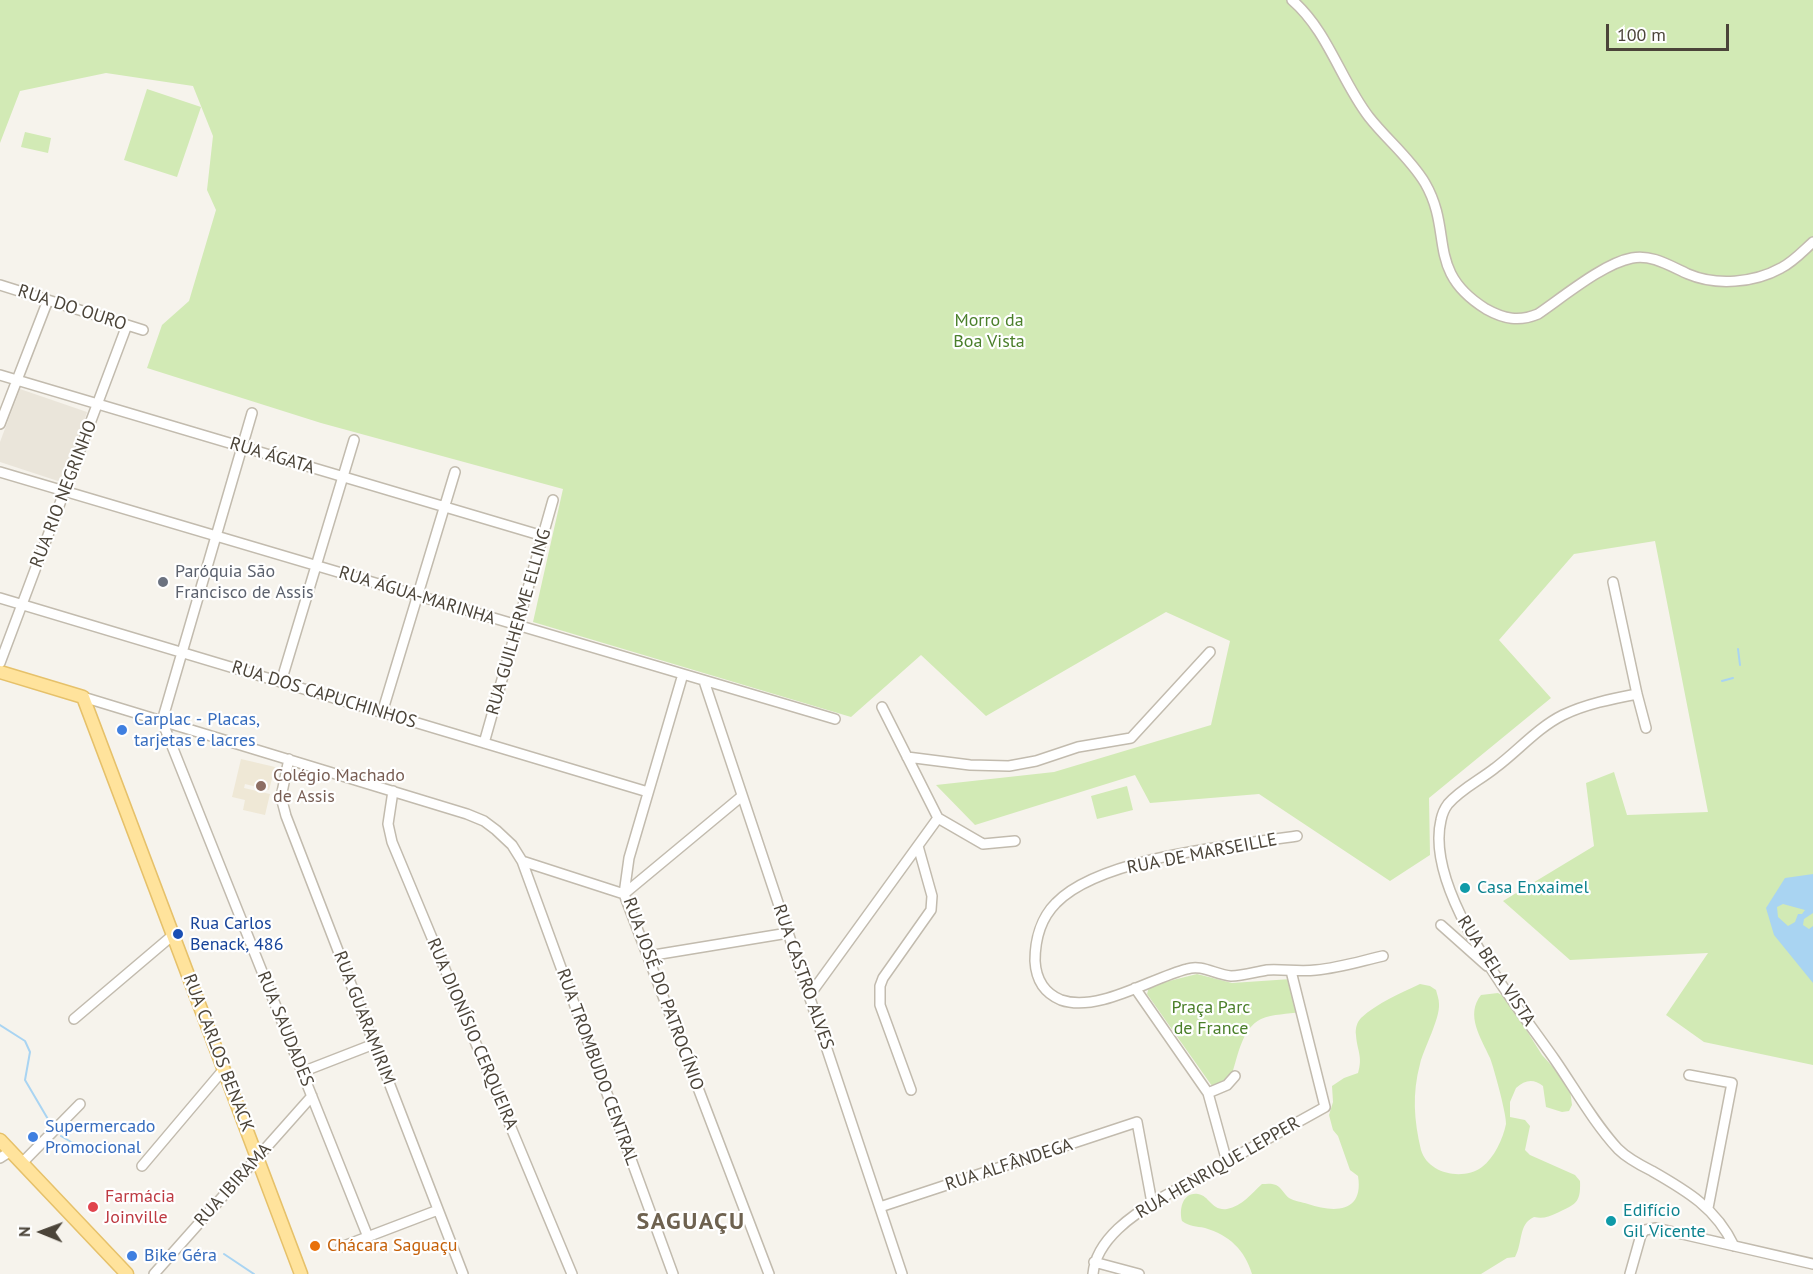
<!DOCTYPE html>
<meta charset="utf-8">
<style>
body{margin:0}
#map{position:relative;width:1813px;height:1274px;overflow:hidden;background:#f6f3ec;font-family:"PT Sans",sans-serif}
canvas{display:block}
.north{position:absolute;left:12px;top:1202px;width:60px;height:60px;-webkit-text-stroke:4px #fff;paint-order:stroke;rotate:271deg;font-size:16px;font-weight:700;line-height:24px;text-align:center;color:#4b4439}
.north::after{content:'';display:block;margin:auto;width:21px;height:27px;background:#4b4439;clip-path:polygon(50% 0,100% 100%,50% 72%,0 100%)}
.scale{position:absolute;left:1606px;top:24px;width:123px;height:27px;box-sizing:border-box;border:3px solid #4b4439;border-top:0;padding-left:8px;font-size:18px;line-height:21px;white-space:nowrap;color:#4b4439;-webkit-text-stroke:4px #fff;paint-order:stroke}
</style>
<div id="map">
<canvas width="1813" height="1274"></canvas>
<div class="north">N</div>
<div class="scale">100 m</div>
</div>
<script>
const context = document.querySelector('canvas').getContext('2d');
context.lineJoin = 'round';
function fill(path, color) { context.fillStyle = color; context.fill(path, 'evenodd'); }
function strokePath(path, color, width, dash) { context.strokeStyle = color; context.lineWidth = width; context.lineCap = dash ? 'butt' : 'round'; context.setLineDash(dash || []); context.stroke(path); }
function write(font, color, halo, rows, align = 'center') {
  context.font = font + ' "PT Sans",sans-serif'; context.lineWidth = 4.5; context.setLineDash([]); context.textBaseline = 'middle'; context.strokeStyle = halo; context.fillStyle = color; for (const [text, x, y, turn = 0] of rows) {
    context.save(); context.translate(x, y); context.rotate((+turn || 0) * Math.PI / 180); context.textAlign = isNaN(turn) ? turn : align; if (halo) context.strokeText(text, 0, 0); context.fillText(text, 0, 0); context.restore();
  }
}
fill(new Path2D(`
 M20,389L87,412L64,483L0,462V442Z`), '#eae5da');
fill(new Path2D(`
 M241,759L275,767L269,790L245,784L244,788L270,794L265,815L243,810L245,800L232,797Z`), '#efe8d6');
fill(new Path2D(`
 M0,0H1813V1065L1704,1042L1666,1015L1708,953L1570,960L1503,901L1594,846L1586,783L1614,772L1627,815L1708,812L1655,541L1574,554L1499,640L1551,698L1429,798L1430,855L1390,881L1259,794L1150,803L1135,775L975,825L936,785L1054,772L1211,725L1230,641L1166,612L986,716L921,655L851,717L533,622L563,489L321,423L147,368L162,325L189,301L216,210L207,190L213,136L193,86L106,73L20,91L0,143Z
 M147,89L201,107L177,177L124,160Z
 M25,132L51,138L48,153L21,147Z
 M1127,786L1133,810L1097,819L1091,796Z
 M1197,974L1232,983L1291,979L1300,1012C1288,1014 1273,1014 1261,1019C1242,1028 1238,1056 1232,1074L1229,1078L1212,1086L1147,994L1149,987L1153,985Z
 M1420,984L1430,986L1436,990C1437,994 1439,999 1439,1004C1440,1019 1424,1048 1420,1064C1412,1094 1414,1120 1421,1150C1428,1174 1463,1181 1482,1167C1494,1158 1503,1139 1506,1124C1507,1116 1494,1068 1490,1058C1481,1038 1465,1015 1481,995L1498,993L1505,997L1512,1007L1542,1055L1562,1077L1570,1090L1572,1105L1569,1111L1562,1112L1546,1107L1543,1086C1533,1078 1525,1080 1516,1088L1510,1102V1117L1525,1120L1530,1126L1525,1150L1530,1155L1575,1175L1580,1181C1581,1204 1575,1204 1557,1213C1548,1217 1543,1219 1534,1217C1518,1224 1523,1243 1515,1257L1507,1258L1481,1274H1252C1245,1250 1229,1235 1205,1228C1196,1226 1190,1227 1182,1221C1179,1210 1182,1192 1198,1194C1210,1196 1211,1211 1227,1209C1242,1206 1251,1194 1262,1184C1266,1184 1271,1183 1276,1185C1282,1188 1284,1194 1289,1198C1294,1201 1302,1202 1308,1204C1334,1213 1364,1213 1358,1176L1350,1170L1338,1136L1333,1130L1329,1115L1333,1102L1332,1086L1344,1078L1358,1073C1363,1056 1357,1051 1356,1035C1355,1029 1357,1022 1361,1018C1377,1003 1401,993 1420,984Z`), '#d2eab5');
fill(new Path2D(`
 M1813,874V913L1804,919L1803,925L1809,929L1813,926V983L1774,935L1766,908L1785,878ZM1783,904L1805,910L1802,914H1798L1795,922L1788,926L1778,917L1777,907Z`), '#a9d4f2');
strokePath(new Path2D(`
 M1738,649L1740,665
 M1722,681L1733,678
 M0,1025L25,1041L30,1052L25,1080L52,1126
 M61,1136L88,1152
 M224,1254L254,1274`), '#a9d4f2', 2);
const minor = new Path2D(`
 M1292,0C1328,31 1341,81 1369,117C1387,140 1410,158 1425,183C1454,233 1425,271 1486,309C1504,319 1519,322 1538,314C1563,297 1604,263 1632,258C1652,254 1670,266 1688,274C1716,286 1754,283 1781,268C1793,262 1803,251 1813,242
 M0,285L143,330
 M0,375L543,536
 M252,413L162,721L368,1237
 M0,424L48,300
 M0,472L835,719
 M1613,582L1637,694L1646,728
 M0,598L648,792
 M0,663L127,325
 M683,674L629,858L624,894L769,1274
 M704,681L902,1274
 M281,682L354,440
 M1637,694C1611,699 1586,704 1563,715C1537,728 1518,751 1495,768C1480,780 1461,789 1448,804C1445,808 1442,815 1441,820C1424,891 1516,1004 1555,1060C1575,1089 1594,1123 1618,1149C1627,1158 1640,1165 1652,1171C1687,1191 1716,1208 1734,1246
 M83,697L467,814L484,821L496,830L512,845L522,861L624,894L742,796
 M882,707L938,818L983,844L1015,841
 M382,713L455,472
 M484,743L553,500
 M907,757L970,765L1009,766L1036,761L1078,747L1131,738L1210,652
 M289,759L281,797L286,816L463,1274
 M393,791L388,824L392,842L572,1274
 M1297,836C1235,845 1100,857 1056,903C1041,918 1035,940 1035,961C1036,979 1044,993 1061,1000C1098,1013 1151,978 1187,969C1202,964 1216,975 1231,976C1243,976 1255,972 1267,970C1283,969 1300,972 1316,970C1339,968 1361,961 1383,956
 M522,861L673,1274
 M1441,925L1487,966
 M648,956L788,933
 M1135,988L1208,1093L1227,1162
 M809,996L938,818
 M74,1019L173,935
 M302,1072L374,1044
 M1689,1075L1732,1083L1708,1208
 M911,1090L880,1005V986L883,978L931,910L932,896L918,846
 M1208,1093L1227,1085L1235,1076
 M0,1158L11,1151
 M22,1163L80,1104
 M142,1166L224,1069
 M880,1207L1137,1122L1152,1203
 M341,1247L438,1210
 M1094,1262L1139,1274
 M154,1274L312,1096
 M1093,1274C1096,1239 1134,1214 1161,1198L1325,1107L1291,971
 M1630,1274L1641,1235L1645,1230L1656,1228L1813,1264`);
const major = new Path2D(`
 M0,672L83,697L301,1274
 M0,1140L127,1274`);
strokePath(minor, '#c2bbae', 12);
strokePath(major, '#e6c16a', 15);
strokePath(minor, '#fff', 9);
strokePath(major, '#ffe39c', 12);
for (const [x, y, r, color] of [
 [163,582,6,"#6b7280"],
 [122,730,6,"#3f7fe0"],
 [261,786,6,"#8d6e63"],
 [1465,888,6,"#0f9aa8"],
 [178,934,6,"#1a4fb4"],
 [33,1137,6,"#3f7fe0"],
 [93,1207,6,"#e0444e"],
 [1611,1221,6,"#0f9aa8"],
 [315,1246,6,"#e8710a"],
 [132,1256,6,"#3f7fe0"]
]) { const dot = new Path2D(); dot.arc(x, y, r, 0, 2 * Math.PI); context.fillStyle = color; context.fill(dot); strokePath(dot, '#fff', 2); }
write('18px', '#4b4439', '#fff', [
 ["RUA DO OURO",72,308,18],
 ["RUA ÁGATA",272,456,17],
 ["RUA RIO NEGRINHO",64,494,-69],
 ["RUA ÁGUA-MARINHA",417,596,17],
 ["RUA GUILHERME ELLING",519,622,-74],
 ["RUA DOS CAPUCHINHOS",324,695,17],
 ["RUA DE MARSEILLE",1202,854,-11],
 ["RUA BELA VISTA",1496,971,57],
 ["RUA CASTRO ALVES",803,977,71],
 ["RUA JOSÉ DO PATROCÍNIO",663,994,70],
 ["RUA GUARAMIRIM",364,1018,69],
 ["RUA SAUDADES",285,1029,68],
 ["RUA DIONÍSIO CERQUEIRA",472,1034,67],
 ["RUA CARLOS BENACK",218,1053,69],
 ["RUA TROMBUDO CENTRAL",597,1067,70],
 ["RUA ALFÂNDEGA",1009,1165,-18],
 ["RUA HENRIQUE LEPPER",1218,1168,-30],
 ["RUA IBIRAMA",233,1185,-48]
]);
write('18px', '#4a7f2a', '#fff', [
 ["Morro da",989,321],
 ["Boa Vista",989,342],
 ["Praça Parc",1211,1008],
 ["de France",1211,1029]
]);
write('18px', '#5b616d', '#fff', [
 ["Paróquia São",175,572],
 ["Francisco de Assis",175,593]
], 'left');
write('18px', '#366cbe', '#fff', [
 ["Carplac - Placas,",134,720],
 ["tarjetas e lacres",134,741],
 ["Supermercado",45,1127],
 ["Promocional",45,1148],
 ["Bike Géra",144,1256]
], 'left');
write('18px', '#785e54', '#fff', [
 ["Colégio Machado",273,776],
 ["de Assis",273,797]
], 'left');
write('18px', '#0d838f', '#fff', [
 ["Casa Enxaimel",1477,888],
 ["Edifício",1623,1211],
 ["Gil Vicente",1623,1232]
], 'left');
write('18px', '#164399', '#fff', [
 ["Rua Carlos",190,924],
 ["Benack, 486",190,945]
], 'left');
write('18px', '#be3a42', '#fff', [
 ["Farmácia",105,1197],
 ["Joinville",105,1218]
], 'left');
write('18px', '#c56008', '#fff', [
 ["Chácara Saguaçu",327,1246]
], 'left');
context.letterSpacing = '1.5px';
write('bold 24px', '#6e6250', '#fff', [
 ["SAGUAÇU",691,1222]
]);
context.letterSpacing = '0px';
</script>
